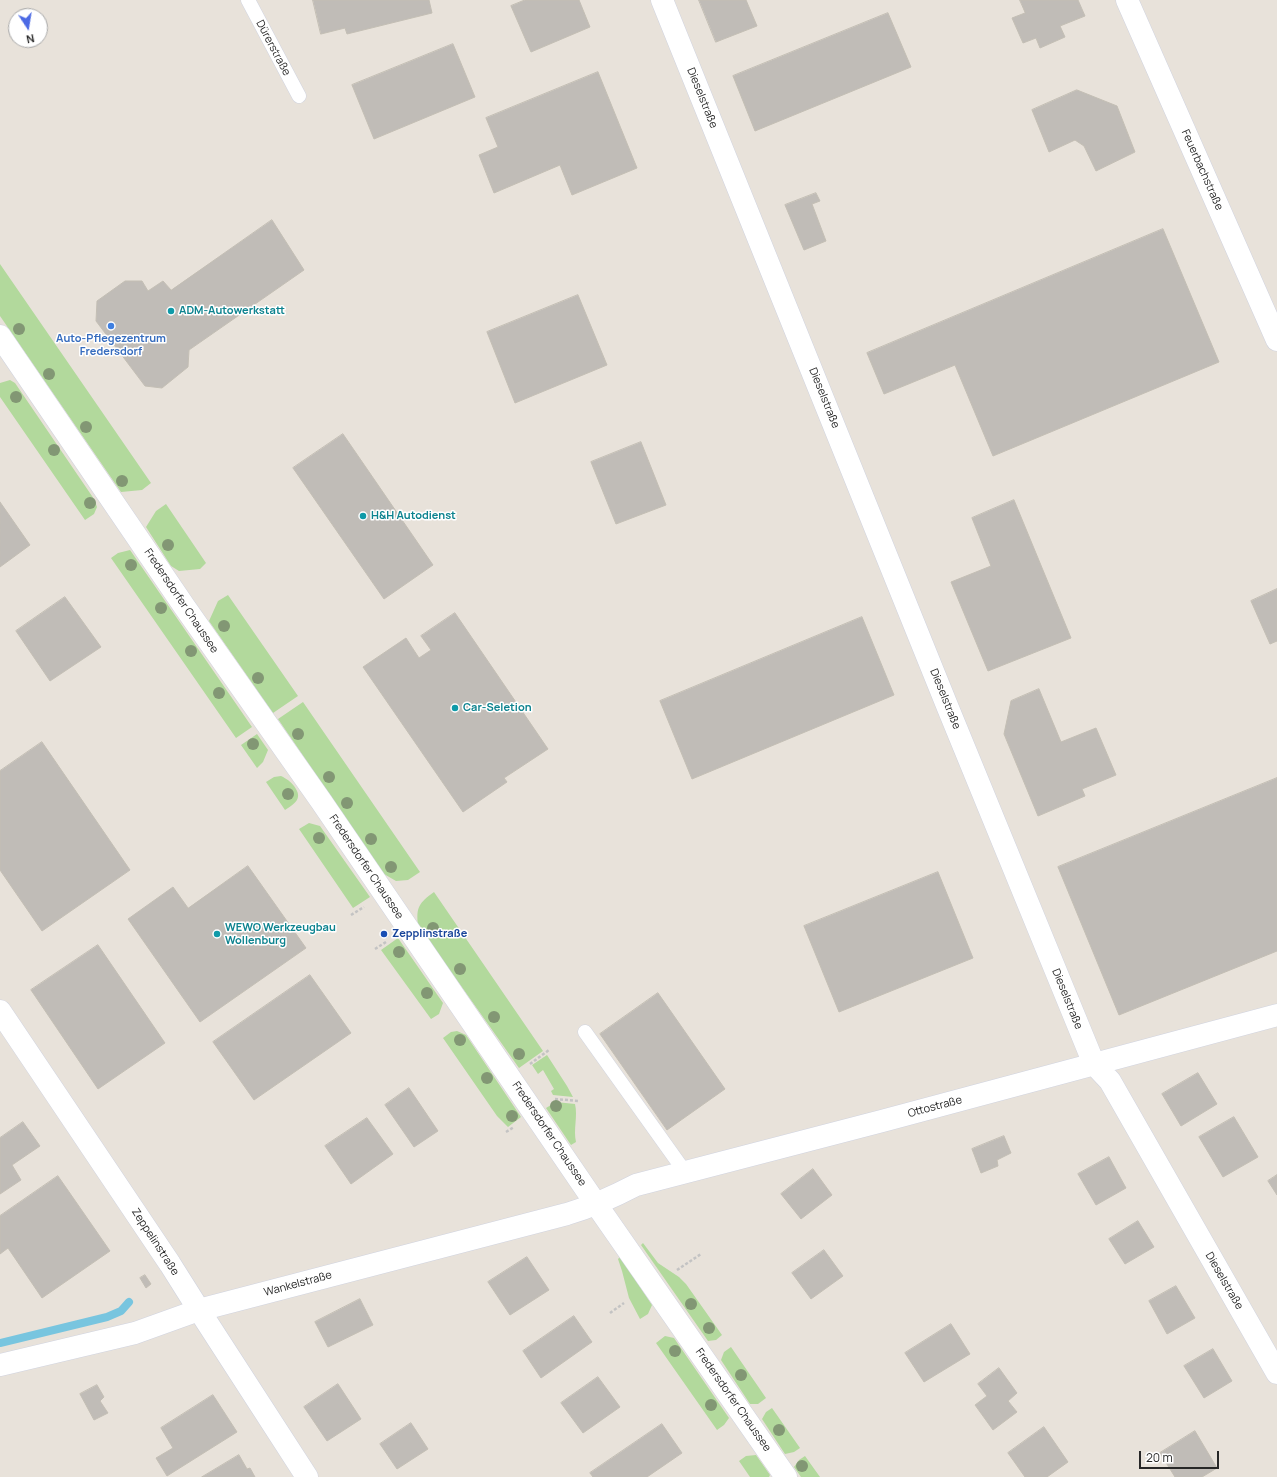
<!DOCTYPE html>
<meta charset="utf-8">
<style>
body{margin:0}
#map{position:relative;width:1277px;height:1477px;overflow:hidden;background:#e8e2da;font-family:Manrope,sans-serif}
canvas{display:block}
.north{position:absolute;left:8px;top:8px;width:40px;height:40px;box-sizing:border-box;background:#fff;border:1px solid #a9a9a9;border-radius:50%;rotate:168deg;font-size:11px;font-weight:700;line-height:16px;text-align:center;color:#272727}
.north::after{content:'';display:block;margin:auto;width:14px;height:18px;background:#4c6ae4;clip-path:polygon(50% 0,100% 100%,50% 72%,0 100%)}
.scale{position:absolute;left:1139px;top:1451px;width:80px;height:18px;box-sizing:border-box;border:2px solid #272727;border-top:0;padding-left:5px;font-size:12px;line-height:14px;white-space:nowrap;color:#272727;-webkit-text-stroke:3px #fff;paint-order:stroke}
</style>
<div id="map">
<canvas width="1277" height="1477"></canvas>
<div class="north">N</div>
<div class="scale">20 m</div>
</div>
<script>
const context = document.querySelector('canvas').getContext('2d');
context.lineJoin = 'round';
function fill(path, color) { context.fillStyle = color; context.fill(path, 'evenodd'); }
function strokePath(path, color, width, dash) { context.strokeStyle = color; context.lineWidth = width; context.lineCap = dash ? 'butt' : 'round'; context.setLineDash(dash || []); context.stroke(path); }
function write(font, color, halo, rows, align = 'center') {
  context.font = font + ' Manrope,sans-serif'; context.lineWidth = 3; context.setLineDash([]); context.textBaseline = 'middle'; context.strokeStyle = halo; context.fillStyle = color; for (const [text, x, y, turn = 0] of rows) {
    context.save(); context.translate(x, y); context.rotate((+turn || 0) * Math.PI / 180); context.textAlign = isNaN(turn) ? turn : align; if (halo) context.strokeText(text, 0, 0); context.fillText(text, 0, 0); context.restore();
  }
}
fill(new Path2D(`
 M0,264L151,483L142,490L121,492L0,316Z
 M10,380L15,383L94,499L97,507L94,514L85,520L0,397V383Z
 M166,504L206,563L200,569L179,571L171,566L146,527L156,511Z
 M130,550L252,727L236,738L111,558L118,553Z
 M228,595L298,696L273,713L209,621L218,601Z
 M303,702L420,872L408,880L396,881L384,874L278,719Z
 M257,734L268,750L263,762L257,768L241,745Z
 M281,776C287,779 290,781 294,786C303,798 296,803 285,810L266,782L274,777Z
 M309,823L320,826L370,897L353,908L299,829Z
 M434,892L543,1051L519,1068L418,925C416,907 419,903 434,892Z
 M398,938L443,1003L439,1014L431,1019L381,950Z
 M457,1031L466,1035L521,1117L508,1127L497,1116L443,1038L451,1032Z
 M547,1055L567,1086L573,1097L553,1095L551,1091L554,1089L543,1070L538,1074L532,1065Z
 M556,1102L575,1104C578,1117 573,1129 576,1142L571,1145L546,1108Z
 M643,1243L658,1263L679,1277L686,1284L722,1335L716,1340L708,1341L641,1245Z
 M620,1257L652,1305L648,1314L640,1319L629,1298L622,1271L618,1259Z
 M665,1336L674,1338L729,1418L724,1425L717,1430L656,1343Z
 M731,1347L766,1398L758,1404H750L721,1360L724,1352Z
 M772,1408L800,1448L794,1452L785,1454L762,1419L766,1412Z
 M756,1455L770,1475L769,1477H750L739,1461L746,1456Z
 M805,1456L820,1477H801L794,1467L799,1460Z`), '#b2d99c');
strokePath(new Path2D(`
 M0,1343L107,1317L121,1311L129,1302`), '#78c5df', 8);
const building = new Path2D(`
 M313,0H429L432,13L347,34L345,28L321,34Z
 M525,0H579L590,27L531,52L511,6Z
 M699,0H746L757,26L716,42Z
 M1020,0H1078L1085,16L1060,26L1065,37L1040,48L1036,38L1023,43L1012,18L1025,13Z
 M888,13L911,67L755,131L733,76Z
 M453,44L475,97L374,139L352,85Z
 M598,72L637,168L572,195L560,165L494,193L479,155L498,147L486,118Z
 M1077,90L1117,106L1135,152L1096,171L1084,146L1075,140L1049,152L1032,110Z
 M816,193L820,201L812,204L826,241L804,250L785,205Z
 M272,220L304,270L189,350L188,367L162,388L145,386L96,321L97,301L125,281H142L148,291L163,281L171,290Z
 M1163,229L1219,362L993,456L955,365L884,394L867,353Z
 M578,295L607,365L515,403L487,332Z
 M343,434L433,565L384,599L293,468Z
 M641,442L666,505L616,524L591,462Z
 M1014,500L1071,638L988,671L951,582L991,566L972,518Z
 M0,502L30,545L0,567Z
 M1277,589V641L1270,644L1251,601Z
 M65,597L101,647L50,681L16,631Z
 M455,613L548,749L504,778L507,782L463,812L363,667L406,638L419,658L431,650L421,636Z
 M862,617L894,695L692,779L660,701Z
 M1039,689L1061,742L1096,728L1116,775L1082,789L1085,796L1038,816L1004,734L1011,701Z
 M42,742L130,870L42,931L0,870V771Z
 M1277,778V951L1119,1015L1058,867Z
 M248,866L306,948L200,1022L128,919L173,887L188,908Z
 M938,872L973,958L839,1012L804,926Z
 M98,945L165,1043L98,1089L31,990Z
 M310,975L351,1033L254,1100L213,1042Z
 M658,993L725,1089L667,1130L600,1034Z
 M1198,1073L1217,1104L1181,1126L1162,1094Z
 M409,1088L438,1131L414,1147L385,1105Z
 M1234,1117L1258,1157L1223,1177L1199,1137Z
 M367,1118L393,1154L351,1184L325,1146Z
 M23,1122L40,1146L12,1165L21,1180L0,1194V1138Z
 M1004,1136L1011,1153L997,1160L998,1166L981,1173L972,1149Z
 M1109,1157L1126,1188L1096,1205L1078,1174Z
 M813,1169L832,1195L801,1219L781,1194Z
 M1277,1175V1195L1268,1181Z
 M58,1176L110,1251L42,1298L8,1248L0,1254V1216Z
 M1138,1221L1154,1247L1125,1264L1109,1239Z
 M824,1250L843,1276L811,1299L792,1273Z
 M527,1257L549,1290L510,1315L488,1282Z
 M145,1275L151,1284L146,1288L140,1278Z
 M1176,1286L1195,1318L1167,1334L1149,1301Z
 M360,1299L373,1325L328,1347L315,1322Z
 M574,1316L592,1342L541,1378L523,1351Z
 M951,1324L970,1354L924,1382L905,1353Z
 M1213,1349L1232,1381L1204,1398L1184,1366Z
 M999,1368L1017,1393L1008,1401L1017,1412L993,1430L975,1405L987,1396L978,1384Z
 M598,1377L620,1407L583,1433L561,1403Z
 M338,1384L361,1419L327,1441L304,1407Z
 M97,1385L104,1397L100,1401L108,1413L94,1420L80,1394Z
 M213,1395L237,1432L167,1476L156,1458L173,1448L161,1428Z
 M411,1423L428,1449L397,1469L380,1444Z
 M662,1424L682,1453L647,1477H593L590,1473Z
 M1044,1427L1068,1462L1047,1477H1025L1008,1453Z
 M1195,1431L1217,1468L1202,1477H1175L1160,1453Z
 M239,1455L247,1469L250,1468L255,1477H202Z`);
fill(building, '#c0bcb7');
strokePath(building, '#c3beb4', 1);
const lane = new Path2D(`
 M248,0L299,96
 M585,1032L685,1172`);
const street = new Path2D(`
 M662,0L948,708L1094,1064L1110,1081L1277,1373
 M1127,0L1277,340
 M0,1011L170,1264L199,1310L307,1477
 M0,1365L135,1333L199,1310L567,1214C591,1207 613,1197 636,1185L882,1121L1277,1015`);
const secondary = new Path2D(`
 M0,336L184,606L321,801L596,1204L786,1477`);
strokePath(lane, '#d0d3df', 15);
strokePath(street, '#d0d3df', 23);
strokePath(secondary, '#d0d3df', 23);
strokePath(new Path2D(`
 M351,915L364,907
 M375,949L386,942
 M530,1064L549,1050
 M555,1099L579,1101
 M506,1132L514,1127
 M677,1270L701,1254
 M610,1313L624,1303`), '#c3c3c3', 2.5, [3, 2]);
strokePath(lane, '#fff', 14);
strokePath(street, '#fff', 22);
strokePath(secondary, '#fff', 22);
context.fillStyle = '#829774';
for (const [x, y] of [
 [19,329],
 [49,374],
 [16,397],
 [86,427],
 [54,450],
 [122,481],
 [90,503],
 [168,545],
 [131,565],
 [161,608],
 [224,626],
 [191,651],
 [258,678],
 [219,693],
 [298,734],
 [253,744],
 [329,777],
 [288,794],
 [347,803],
 [319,838],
 [371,839],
 [391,867],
 [433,928],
 [399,952],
 [460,969],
 [427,993],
 [494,1017],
 [460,1040],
 [519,1054],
 [487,1078],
 [556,1106],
 [512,1116],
 [691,1304],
 [709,1328],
 [675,1351],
 [741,1375],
 [711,1405],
 [779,1430],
 [802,1466]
]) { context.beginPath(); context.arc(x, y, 6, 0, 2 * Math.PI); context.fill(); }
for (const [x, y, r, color] of [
 [171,311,4,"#0f9aa8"],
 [111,326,4,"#3f7fe0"],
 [363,516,4,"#0f9aa8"],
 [455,708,4,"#0f9aa8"],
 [217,934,4,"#0f9aa8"],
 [384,934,4,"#1a4fb4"]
]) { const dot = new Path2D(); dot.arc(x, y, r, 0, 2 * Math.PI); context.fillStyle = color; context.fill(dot); strokePath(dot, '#fff', 1.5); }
write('11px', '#272727', '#fff', [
 ["Dürerstraße",273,48,62],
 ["Dieselstraße",702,98,68],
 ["Feuerbachstraße",1202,170,66],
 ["Dieselstraße",824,398,68],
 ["Fredersdorfer Chaussee",181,601,56],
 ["Dieselstraße",945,699,68],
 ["Fredersdorfer Chaussee",366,867,56],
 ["Dieselstraße",1067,999,68],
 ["Ottostraße",935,1107,-15],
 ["Fredersdorfer Chaussee",549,1134,56],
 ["Zeppelinstraße",155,1242,57],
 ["Dieselstraße",1224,1281,60],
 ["Wankelstraße",298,1284,-15],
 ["Fredersdorfer Chaussee",733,1400,55]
]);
write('bold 11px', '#0d838f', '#fff', [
 ["ADM-Autowerkstatt",179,311],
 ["H&H Autodienst",371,516],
 ["Car-Seletion",463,708],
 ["WEWO Werkzeugbau",225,928],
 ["Wollenburg",225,941]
], 'left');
write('bold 11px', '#366cbe', '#fff', [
 ["Auto-Pflegezentrum",111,339],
 ["Fredersdorf",111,352]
]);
write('bold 11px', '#164399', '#fff', [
 ["Zepplinstraße",392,934]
], 'left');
</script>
